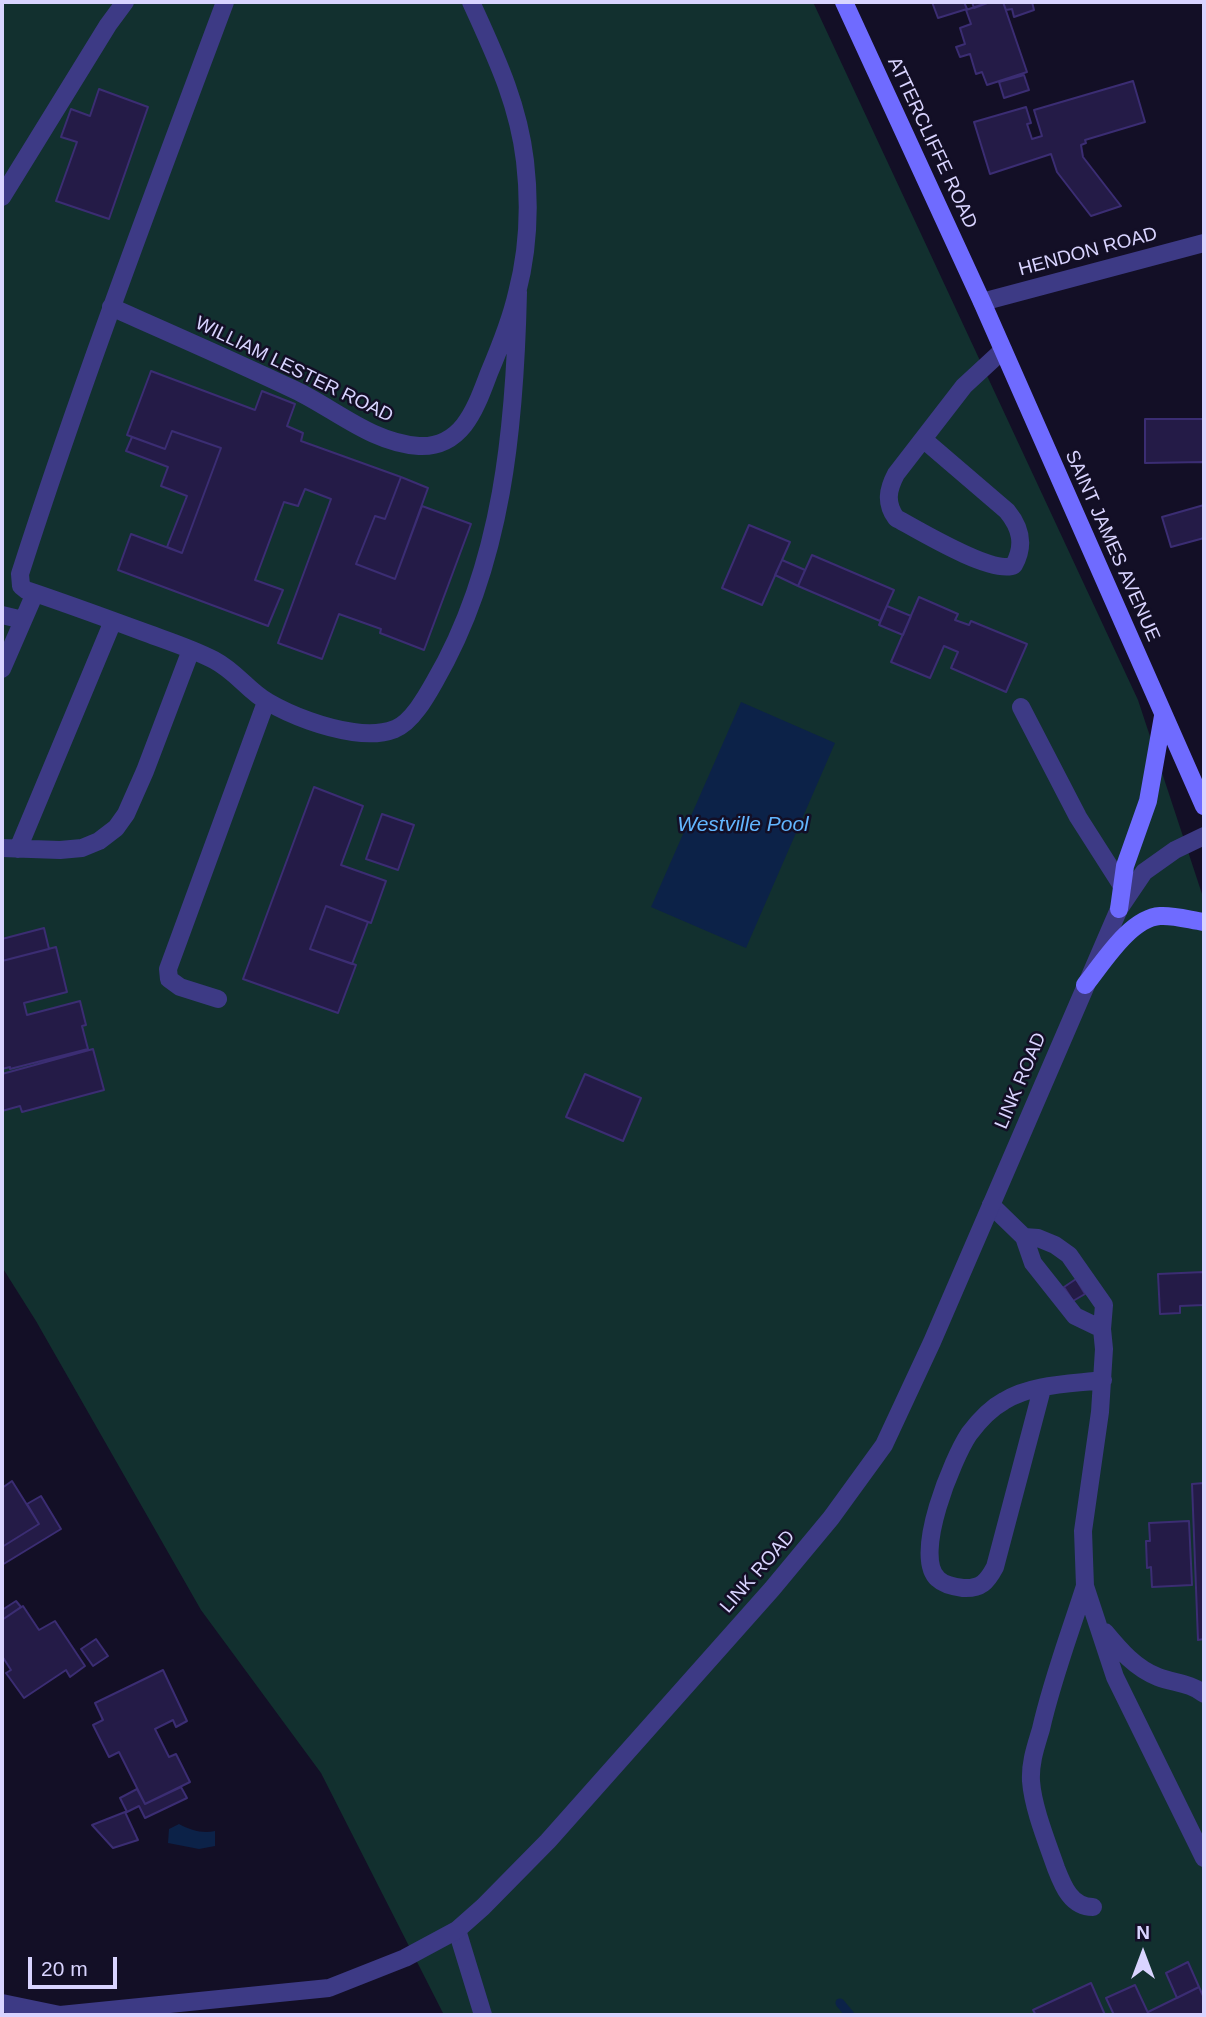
<!DOCTYPE html>
<style>
body{margin:0}
#map{position:relative;width:1206px;height:2017px;overflow:hidden;background:#130f26;font-family:Arial,sans-serif}
canvas{display:block}
.frame{position:absolute;inset:0;border:4px solid #d9d4ff;pointer-events:none}
.north{position:absolute;left:1108px;top:1919px;width:70px;height:70px;-webkit-text-stroke:5px #130f26;paint-order:stroke;rotate:0deg;font-size:19px;font-weight:700;line-height:28px;text-align:center;color:#d9d4ff}
.north::after{content:'';display:block;margin:auto;width:24px;height:32px;background:#d9d4ff;clip-path:polygon(50% 0,100% 100%,50% 72%,0 100%)}
.scale{position:absolute;left:28px;top:1957px;width:89px;height:32px;box-sizing:border-box;border:4px solid #d9d4ff;border-top:0;padding-left:9px;font-size:21px;line-height:24px;white-space:nowrap;color:#d9d4ff;-webkit-text-stroke:5px #130f26;paint-order:stroke}
</style>
<div id="map">
<canvas width="1206" height="2017"></canvas>
<div class="frame"></div>
<div class="north">N</div>
<div class="scale">20 m</div>
</div>
<script>
const context = document.querySelector('canvas').getContext('2d');
context.lineJoin = 'round';
function fill(path, color) { context.fillStyle = color; context.fill(path, 'evenodd'); }
function strokePath(path, color, width, dash) { context.strokeStyle = color; context.lineWidth = width; context.lineCap = dash ? 'butt' : 'round'; context.setLineDash(dash || []); context.stroke(path); }
function write(font, color, halo, rows, align = 'center') {
  context.font = font + ' Arial,sans-serif'; context.lineWidth = 5; context.setLineDash([]); context.textBaseline = 'middle'; context.strokeStyle = halo; context.fillStyle = color; for (const [text, x, y, turn = 0] of rows) {
    context.save(); context.translate(x, y); context.rotate((+turn || 0) * Math.PI / 180); context.textAlign = isNaN(turn) ? turn : align; if (halo) context.strokeText(text, 0, 0); context.fillText(text, 0, 0); context.restore();
  }
}
fill(new Path2D(`
 M2,2H813L1138,700L1204,900V2015H444L321,1773L201,1610L36,1321L2,1267Z`), '#12302f');
fill(new Path2D(`
 M741,702L835,743L746,948L651,907Z
 M179,1824C190,1830 203,1834 215,1831V1846L199,1849L168,1843L169,1829Z`), '#0c2248');
strokePath(new Path2D(`
 M840,2003L850,2015`), '#0c2248', 9);
const building = new Path2D(`
 M932,2H964L967,9L938,18Z
 M972,2H990L974,8Z
 M990,2H1003L1027,72L987,85L982,72L976,74L970,54L960,57L956,47L965,44L960,28L971,24L966,10Z
 M1003,2H1032L1034,10L1014,17L1012,9L1006,10Z
 M1024,75L1029,90L1004,98L999,82Z
 M1133,81L1145,122L1085,140L1086,143L1081,145L1083,157L1121,206L1091,216L1057,172L1051,154L990,174L974,122L1026,107L1031,123L1027,124L1032,139L1042,136L1034,110Z
 M99,89L148,107L109,219L56,201L77,142L61,137L71,109L90,116Z
 M151,371L255,410L262,391L295,404L287,426L303,433L301,441L401,477L385,519L375,516L356,564L395,579L422,506L471,524L424,650L380,633L381,629L339,614L322,659L278,643L331,499L305,489L298,506L284,502L255,580L283,590L268,626L118,570L131,534L182,553L221,448L172,431L165,449L127,435Z
 M1145,419H1204V491L1203,462L1145,463Z
 M172,431L221,448L182,553L167,547L187,496L161,486L168,467L126,451L132,437L165,449Z
 M401,477L428,488L395,579L356,564L375,516L385,519Z
 M1204,505V538L1171,547L1162,517Z
 M749,525L790,542L762,605L722,588Z
 M812,555L894,590L880,621L798,586Z
 M782,560L805,570L798,586L775,575Z
 M919,597L958,614L955,620L969,625L971,621L1027,644L1006,692L951,668L958,652L944,646L930,678L891,662Z
 M887,606L911,616L903,635L879,625Z
 M314,787L363,806L341,865L386,881L371,923L326,906L310,949L356,965L338,1013L243,979Z
 M382,814L414,825L398,870L366,859Z
 M326,906L368,922L352,964L310,949Z
 M44,928L49,949L2,961V939Z
 M56,947L67,992L24,1003L27,1015L80,1001L86,1025L82,1026L88,1049L10,1069V1067L2,1069V961Z
 M93,1049L104,1090L22,1112L20,1106L2,1111V1074Z
 M585,1074L641,1098L623,1141L566,1117Z
 M1204,1272V1305L1180,1306V1313L1160,1314L1158,1274Z
 M1076,1279L1085,1294L1073,1301L1064,1287Z
 M12,1481L39,1524L2,1547V1488Z
 M1204,1483V1639L1198,1640L1192,1484Z
 M41,1496L61,1529L2,1565V1547L39,1524L27,1504Z
 M1189,1521L1192,1585L1152,1587L1151,1567L1147,1568L1146,1541H1150L1149,1523Z
 M16,1601L21,1607L2,1620V1610Z
 M23,1606L39,1630L55,1621L85,1666L70,1677L66,1670L24,1698L6,1673L11,1670L2,1656V1620Z
 M96,1639L108,1656L93,1666L81,1649Z
 M163,1670L187,1721L176,1727L173,1720L155,1729L169,1757L176,1754L190,1782L145,1804L119,1752L109,1757L93,1725L103,1720L95,1703Z
 M181,1787L187,1798L145,1818L139,1806L127,1812L120,1798L137,1789L145,1804Z
 M125,1812L138,1840L113,1848L92,1825Z
 M1188,1962L1199,1987L1177,1998L1166,1973Z
 M1091,1983L1105,2015H1036L1033,2010Z
 M1135,1985L1149,2015H1114L1106,1998Z
 M1199,1987L1204,1998V2015H1149L1148,2012Z`);
fill(building, '#241b47');
strokePath(building, '#3b2d73', 2);
strokePath(new Path2D(`
 M225,2C154,192 82,381 20,574L21,586L26,590C65,603 103,617 141,631C165,640 191,648 214,660C237,672 249,692 268,702C292,716 325,728 353,732C366,734 382,734 395,729C412,722 426,697 435,681C503,564 515,425 518,292
 M2,197L108,25L125,2
 M111,307C172,334 234,361 295,390C335,409 372,443 419,446C463,448 476,407 489,373C500,347 511,320 517,293C528,251 530,204 525,161C518,102 495,55 471,2
 M923,439L1007,511C1021,528 1025,545 1014,565C994,576 918,530 896,518C885,503 888,489 896,474L964,386L1003,350
 M2,615L23,620
 M2,669L35,593
 M1021,707L1078,817L1122,886
 M2,848L60,850L82,848L99,841L116,828L126,814L145,771L191,650
 M18,849L113,621
 M218,999L180,987L169,979L168,969L266,702
 M991,1205L1024,1237L1033,1263L1075,1316L1102,1329
 M1024,1237L1038,1238L1055,1245L1069,1255L1104,1305L1102,1329L1104,1349L1100,1412L1083,1531L1085,1586L1115,1677L1204,1858
 M1042,1389L995,1567C987,1582 981,1589 963,1588C955,1587 944,1585 938,1579C912,1556 953,1458 969,1434C978,1422 991,1408 1004,1401C1031,1384 1071,1384 1103,1380
 M1085,1586C1070,1633 1052,1680 1041,1729C1036,1746 1030,1762 1031,1781C1033,1808 1047,1842 1056,1868C1063,1886 1071,1907 1093,1907
 M1105,1632C1120,1650 1135,1668 1158,1677C1174,1683 1191,1683 1204,1694
 M457,1930L483,2015`), '#3d3a85', 18);
strokePath(new Path2D(`
 M982,302L1204,243
 M2,2003L60,2015L329,1988L405,1958L457,1930L483,1907L548,1841L772,1589L831,1518L884,1445L932,1342L1119,909L1144,872L1175,850L1204,836`), '#3d3a85', 18);
strokePath(new Path2D(`
 M844,2L982,302L1204,806
 M1119,909L1125,866L1148,801L1163,716
 M1085,985C1103,963 1130,918 1160,916C1174,915 1190,920 1204,922`), '#6f6bff', 18);
write('19px', '#d9d4ff', '#130f26', [
 ["ATTERCLIFFE ROAD",932,143,65],
 ["HENDON ROAD",1088,252,-15],
 ["WILLIAM LESTER ROAD",294,370,26],
 ["SAINT JAMES AVENUE",1112,546,66],
 ["LINK ROAD",1021,1081,-67],
 ["LINK ROAD",758,1572,-49]
]);
write('italic 21px', '#62b6ff', '#130f26', [
 ["Westville Pool",743,825]
]);
</script>
